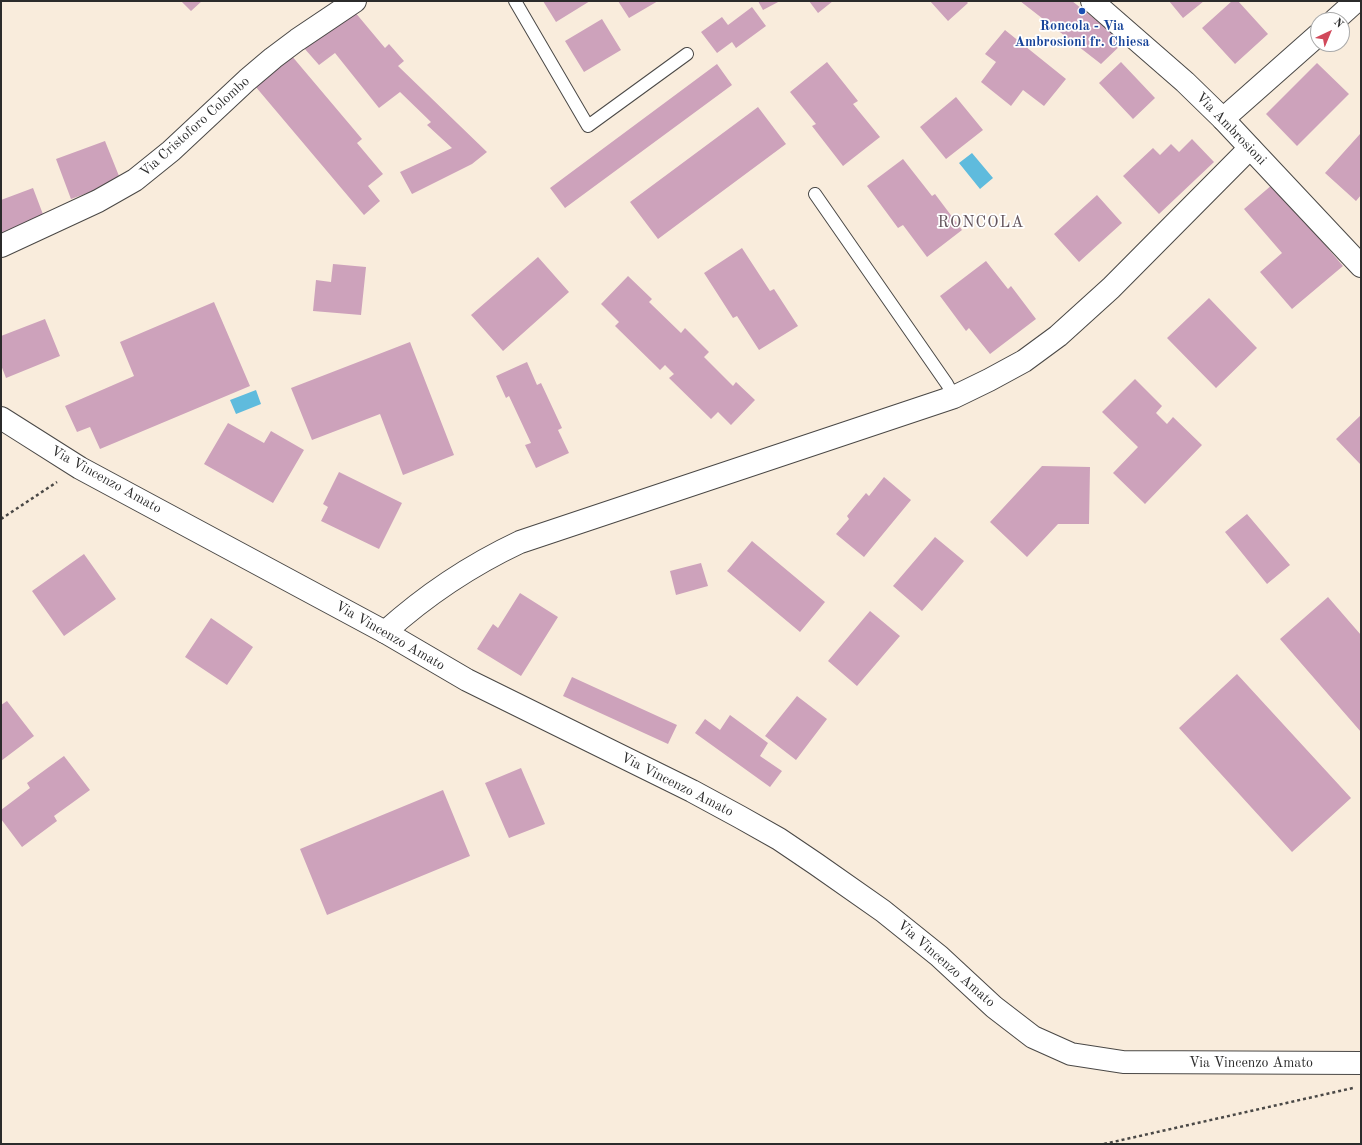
<!DOCTYPE html>
<style>
body{margin:0}
#map{position:relative;width:1362px;height:1145px;overflow:hidden;background:#f9ecdc;font-family:"Old Standard TT",serif}
canvas{display:block}
.frame{position:absolute;inset:0;border:2px solid #2b2b2b;pointer-events:none}
.north{position:absolute;left:1310px;top:12px;width:40px;height:40px;box-sizing:border-box;background:#fff;border:1px solid #aaa;border-radius:50%;rotate:44deg;font-size:11px;font-weight:700;line-height:16px;text-align:center;color:#2b2b2b}
.north::after{content:'';display:block;margin:auto;width:14px;height:18px;background:#d1495b;clip-path:polygon(50% 0,100% 100%,50% 72%,0 100%)}
</style>
<div id="map">
<canvas width="1362" height="1145"></canvas>
<div class="frame"></div>
<div class="north">N</div>
</div>
<script>
const context = document.querySelector('canvas').getContext('2d');
context.lineJoin = 'round';
function fill(path, color) { context.fillStyle = color; context.fill(path, 'evenodd'); }
function strokePath(path, color, width, dash) { context.strokeStyle = color; context.lineWidth = width; context.lineCap = dash ? 'butt' : 'round'; context.setLineDash(dash || []); context.stroke(path); }
function write(font, color, halo, rows, align = 'center') {
  context.font = font + ' "Old Standard TT",serif'; context.lineWidth = 3.5; context.setLineDash([]); context.textBaseline = 'middle'; context.strokeStyle = halo; context.fillStyle = color; for (const [text, x, y, turn = 0] of rows) {
    context.save(); context.translate(x, y); context.rotate((+turn || 0) * Math.PI / 180); context.textAlign = isNaN(turn) ? turn : align; if (halo) context.strokeText(text, 0, 0); context.fillText(text, 0, 0); context.restore();
  }
}
fill(new Path2D(`
 M972,153L993,178L980,189L959,163Z
 M256,390L261,404L236,414L230,400Z`), '#5fbbdd');
fill(new Path2D(`
 M181,1H202L191,11Z
 M543,1H590L556,22Z
 M618,1H658L629,18Z
 M758,1H780L763,10Z
 M809,1H833L818,13Z
 M930,1H966L968,3L948,21Z
 M1020,1H1072L1124,42L1101,64Z
 M1169,1H1204L1183,18Z
 M1232,1H1238L1268,34L1235,64L1202,28Z
 M752,7L766,26L736,48L732,42L717,53L701,32L722,17L728,25Z
 M354,11L385,48L389,44L404,61L398,66L487,152L472,164L412,194L400,172L452,148L427,125L431,122L400,92L379,108L335,53L319,65L304,48Z
 M602,19L621,50L584,72L565,41Z
 M1005,30L1066,79L1044,106L1023,90L1011,106L981,82L996,62L985,54Z
 M291,55L362,139L357,143L383,174L368,186L380,201L364,215L255,86Z
 M827,62L858,101L853,104L880,137L843,166L812,126L816,124L790,92Z
 M1121,62L1155,98L1133,119L1099,83Z
 M1317,63L1349,94L1297,146L1266,114Z
 M717,64L732,85L565,208L550,188Z
 M956,97L983,130L946,159L920,127Z
 M758,107L786,144L658,239L630,202Z
 M1360,134L1361,195L1356,201L1325,173Z
 M1192,139L1214,162L1159,214L1123,176L1153,148L1160,155L1171,144L1179,152Z
 M105,141L121,181L71,199L56,159Z
 M903,159L932,196L935,194L962,230L927,257L903,225L898,228L867,186Z
 M1273,184L1343,266L1292,309L1260,272L1282,253L1244,209Z
 M33,188L44,217L1,234V200Z
 M1097,195L1122,223L1079,262L1054,234Z
 M742,248L770,291L774,289L798,326L759,350L737,316L733,318L704,273Z
 M538,257L569,292L503,351L471,315Z
 M986,261L1008,289L1011,286L1036,319L990,354L969,328L966,331L940,296Z
 M333,264L366,267L361,315L313,311L316,280L331,282Z
 M628,276L652,299L649,302L681,333L685,328L709,352L704,357L733,386L736,382L755,400L731,425L718,412L711,419L669,378L674,374L665,365L660,370L615,326L619,322L601,304Z
 M1209,298L1257,348L1216,388L1167,338Z
 M214,302L250,386L100,449L90,427L77,432L65,406L134,376L120,342Z
 M45,319L60,356L6,378L1,365V336Z
 M410,342L454,455L403,475L380,414L312,440L291,388Z
 M527,362L537,385L541,383L562,428L558,430L569,453L536,468L525,445L531,443L509,396L506,398L496,376Z
 M1135,379L1162,406L1156,413L1167,424L1173,417L1202,445L1145,504L1113,473L1138,447L1102,412Z
 M1361,415V465L1336,439Z
 M228,423L264,443L271,431L304,450L273,503L204,464Z
 M1042,466L1090,467L1089,524H1058L1027,557L990,522Z
 M339,472L402,503L379,549L321,521L328,507L323,504Z
 M884,477L911,500L864,557L836,534L849,519L847,516L866,493L869,496Z
 M1247,514L1290,565L1267,584L1225,532Z
 M935,537L964,561L922,611L893,586Z
 M752,541L825,602L800,632L727,571Z
 M84,554L116,599L64,636L32,591Z
 M701,563L708,586L676,595L670,571Z
 M520,593L558,617L521,676L477,649L493,624L498,628Z
 M1328,597L1361,635V732L1280,639Z
 M870,611L900,636L857,686L828,661Z
 M211,618L253,647L227,685L185,657Z
 M1237,674L1351,798L1292,852L1179,728Z
 M572,677L677,725L668,744L563,696Z
 M797,696L827,719L796,760L765,736Z
 M7,701L34,736L1,761V705Z
 M730,715L768,743L760,756L782,771L770,787L695,733L705,719L720,730Z
 M64,756L90,790L54,816L57,821L22,847L1,819V810L30,788L27,783Z
 M521,768L545,824L509,838L485,783Z
 M443,790L470,856L327,915L300,849Z`), '#cda2bb');
const service = new Path2D(`
 M515,1L588,126L687,54
 M815,194L947,384L954,397`);
const minor = new Path2D(`
 M1335,20L1356,1
 M1223,119L1318,35
 M1,246L98,201L135,180L171,151L247,80L273,58L297,40L355,1
 M385,632C427,594 469,566 520,542L954,397L989,380L1024,361L1058,336L1111,288L1250,148`);
const tertiary = new Path2D(`
 M1092,1L1185,82L1223,119L1361,266
 M1,418L80,468L385,632L467,680L692,791L740,817L779,839L816,864L883,911L939,956L994,1007L1033,1037L1071,1054L1123,1062L1361,1063`);
strokePath(service, '#4a4846', 14);
strokePath(minor, '#4a4846', 24);
strokePath(tertiary, '#4a4846', 24);
strokePath(new Path2D(`
 M1,519L57,482
 M1104,1144L1353,1088`), '#4a4846', 2.5, [3, 3]);
strokePath(service, '#fff', 12);
strokePath(minor, '#fff', 22);
strokePath(tertiary, '#fff', 22);
for (const [x, y, r, color] of [
 [1082,11,4,"#1a4fb4"]
]) { const dot = new Path2D(); dot.arc(x, y, r, 0, 2 * Math.PI); context.fillStyle = color; context.fill(dot); strokePath(dot, '#fff', 1.5); }
write('bold 14px', '#164399', '#fff', [
 ["Roncola - Via",1082,26],
 ["Ambrosioni fr. Chiesa",1082,42]
]);
write('14px', '#2b2b2b', '#fff', [
 ["Via Cristoforo Colombo",195,127,-42],
 ["Via Ambrosioni",1231,129,46],
 ["Via Vincenzo Amato",106,480,29],
 ["Via Vincenzo Amato",390,636,30],
 ["Via Vincenzo Amato",677,785,27],
 ["Via Vincenzo Amato",946,964,41],
 ["Via Vincenzo Amato",1251,1063]
]);
context.letterSpacing = '1px';
write('16px', '#64555d', '#fff', [
 ["RONCOLA",981,223]
]);
context.letterSpacing = '0px';
</script>
